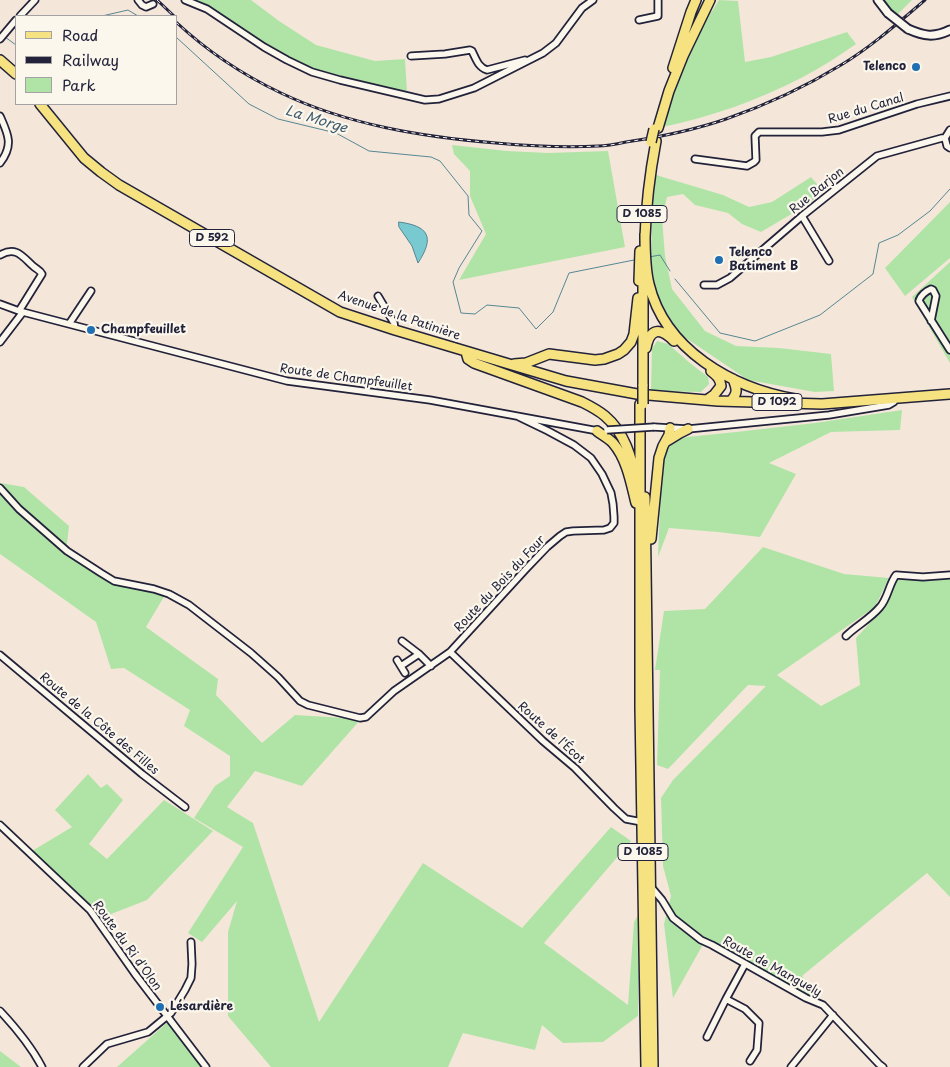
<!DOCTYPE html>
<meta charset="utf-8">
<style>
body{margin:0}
#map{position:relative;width:950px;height:1067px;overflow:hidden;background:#f4e7d9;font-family:"Playpen Sans",sans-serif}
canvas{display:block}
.legend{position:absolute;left:15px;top:15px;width:162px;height:90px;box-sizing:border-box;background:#fbf7ec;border:1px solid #a4a2a5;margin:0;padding:6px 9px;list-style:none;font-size:15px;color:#22223b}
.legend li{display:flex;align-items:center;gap:10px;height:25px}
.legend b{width:25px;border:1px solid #a4a2a5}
</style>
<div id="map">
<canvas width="950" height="1067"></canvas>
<ul class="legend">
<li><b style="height:6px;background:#f6e281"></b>Road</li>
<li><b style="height:6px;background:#22223b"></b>Railway</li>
<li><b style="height:14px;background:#b0e4a6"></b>Park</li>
</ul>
</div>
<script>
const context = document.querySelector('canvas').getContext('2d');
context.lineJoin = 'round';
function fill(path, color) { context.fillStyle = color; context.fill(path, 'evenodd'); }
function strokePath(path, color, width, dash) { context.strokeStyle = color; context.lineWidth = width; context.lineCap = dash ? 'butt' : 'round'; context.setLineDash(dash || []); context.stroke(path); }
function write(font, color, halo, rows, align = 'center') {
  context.font = font + ' "Playpen Sans",sans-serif'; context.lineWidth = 4.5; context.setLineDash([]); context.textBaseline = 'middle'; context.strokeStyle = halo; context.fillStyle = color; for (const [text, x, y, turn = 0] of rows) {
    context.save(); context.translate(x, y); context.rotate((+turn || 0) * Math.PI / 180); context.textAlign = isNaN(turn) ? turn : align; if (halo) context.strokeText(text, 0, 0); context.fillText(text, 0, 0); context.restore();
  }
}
fill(new Path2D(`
 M193,0H251L279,21L316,45L375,61L405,59L407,92L314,69L266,48L203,5Z
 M719,0L738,1L745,62L771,57L847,32L856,44C839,56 822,67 803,77C759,100 711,117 662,127L690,46Z
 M885,0H912L896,16L891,12Z
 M452,145L507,151L548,153L608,151L625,247L459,280L486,234L470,196V171L454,154Z
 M656,175L723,195L749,207L772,202L811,177L822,190L810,203L761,232L742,224L728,213L695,205L683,194L667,197L662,218L665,256L672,289L705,331L736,346L779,348L831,354L834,391L815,392L748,380L677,332L657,299L651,263L652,203Z
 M950,202V258L905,296L885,268Z
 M950,262V363L912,297Z
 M657,341L668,344L690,363L708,377L709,384L701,392L651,391L652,349Z
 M902,410L900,430L831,432L769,463L796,474L760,537L718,532L669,528L658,557L662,456L673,441L687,437L736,432L815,423Z
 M0,483L24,487L69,526L66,553L114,578L165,595L146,627L218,679L216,695L262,743L295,715L361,719L302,786L255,771L227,807L253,823L319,1022L423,863L522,928L611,827L631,841L544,943L628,1005L634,922L640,912L638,1016L603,1042L563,1043L542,1025L535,1050L463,1033L448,1067H271L228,1016V932L237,901L202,942L188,933L243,847L194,818L215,786L230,776V756L184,726L190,710L124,668L111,669L96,622L0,554Z
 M763,547L844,574L889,578L875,607L777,675L821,706L860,685L856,638L882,610L897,579L930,581L950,578V897L927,873L802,976L815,990L807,995L706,939L673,998L664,924L671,896L663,866L661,798L673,780L766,686L748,685L668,769L657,765L660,670H655L664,611L705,609Z
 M88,774L101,788L107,784L123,800L89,844L107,859L164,800L213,831L147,900L101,918L76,891L32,851L72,827L55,810Z
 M169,1021L204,1067H117Z
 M0,1051L21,1067H0Z`), '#b0e4a6');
const water = new Path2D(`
 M399,222C429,226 435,237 418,263L412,246L399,227Z`);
fill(water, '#78c9d0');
strokePath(water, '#568694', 1);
strokePath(new Path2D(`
 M102,16L128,10L138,16
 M5,37L16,45
 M176,37L249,104L278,119L336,133L369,151L431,157L440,161L468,196L469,215L482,231L459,268L453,282L461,313L475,314L487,305L519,308L536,329L553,312L569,273L634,260
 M649,257L660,255L670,271
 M675,279L720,333L755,341L820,315L873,274L879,243L898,235L930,211L950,189`), '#568694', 1);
strokePath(new Path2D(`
 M153,4L158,0`), '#cac0b9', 5.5, [5.5, 3]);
const minor = new Path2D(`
 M138,0L142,5L146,7L153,4
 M185,0L207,9L264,47L287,60L312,72L340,80L425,100L439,99L474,88L543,53L556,43L582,8L593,0
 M20,16L35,0
 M639,20L658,16V0
 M0,39L16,20
 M411,56L445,54L470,50L472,51C476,59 478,67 487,70L525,60
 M0,116C8,134 14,145 0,163
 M945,138L947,146L950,148
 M945,138L950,130
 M695,159L747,166L754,162L756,160L755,136L759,132H822L839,130L917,104L950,96
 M802,216L829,261
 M0,255C16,246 22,256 33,266C36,269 40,270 42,274L19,311
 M704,285H717L730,278L802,216L877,156L942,138H945
 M378,296L394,323L395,330
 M0,304L19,311L287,381L430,400L598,431
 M931,321L936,296L933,290L931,289C926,291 920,296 919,301L950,350
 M69,324L91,291
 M0,342L23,312
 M654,427L688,429L829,415L889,405L894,402V399
 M0,488L19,509L67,551L101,573L114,581L154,589L169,594L189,605L251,653L278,677L300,701L308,705L360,718L366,717L394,691L450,652L526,569L547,547L560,536L566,532L573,531L604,530L610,528L614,523V517L613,504L611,493L602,474L591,458L574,445L548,431L519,417
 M846,636C856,626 870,619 880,607C888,598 889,584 896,575L923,577L950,575
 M402,641L419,654
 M450,652L543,741L575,768L614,808L626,819L642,822
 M0,655L142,774L185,807
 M397,660L405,673
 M401,666L419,654L431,666
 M0,825L90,910L135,974L206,1067
 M651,887L662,900L673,918L701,940L712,945L806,998L823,1005L879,1064L883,1067
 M745,964L726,999L745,1009L759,1023L757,1050L750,1061
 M0,1011C15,1027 32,1048 42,1067
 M707,1037L726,999
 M83,1067L107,1044L148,1032L171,1013L185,990L191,978L192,964L191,942
 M791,1067L833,1015`);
const tertiary = new Path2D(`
 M878,0L888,13
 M908,29C924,36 934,38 950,30`);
const primary = new Path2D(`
 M0,60L16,74
 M673,68L691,12L696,0
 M40,104L84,158L101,172L119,185L340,312L395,330L566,381L637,394L718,401L822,404L950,394
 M658,128L669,91L683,56L710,0
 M645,234C645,251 645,268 649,284C665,350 732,388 795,399
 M645,238C646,205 650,173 656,141
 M643,274V386
 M639,281L640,251
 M646,348C650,328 660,327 674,341
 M466,352L468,359L474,363L582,402C590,406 598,410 605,416C624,432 633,458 635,482
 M514,364L526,363L549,354L595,360L604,359L618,354L624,350L631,342L634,334L638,298
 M707,400L714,395L721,386C720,378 717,376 711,371
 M731,401C738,393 737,389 733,379
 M640,404V708L646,1067
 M597,431C602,435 608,438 613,443C627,459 631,483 636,503
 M667,441L680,433L688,429
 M645,497L653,1067
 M651,539L659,458L663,446L669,435L670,428`);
strokePath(minor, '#22223b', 9);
strokePath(tertiary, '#22223b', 11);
strokePath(primary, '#22223b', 12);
strokePath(minor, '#fbf7ec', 5.5);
strokePath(tertiary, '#fbf7ec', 7);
strokePath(primary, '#f6e281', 9);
const rail = new Path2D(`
 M157,0L174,16
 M176,22C207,51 243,75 281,93C348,125 423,137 496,143C530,146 564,148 598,146C607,146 617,144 626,142C660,137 694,130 726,119C766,105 805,87 841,65C871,47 898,23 925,0`);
strokePath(rail, '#22223b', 3);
strokePath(rail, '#fbf7ec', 1, [4]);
const minorBridge = new Path2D(`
 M607,430L654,427`);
const tertiaryBridge = new Path2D(`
 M888,13L908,29`);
const primaryBridge = new Path2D(`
 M651,142L654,129
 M643,404V386`);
strokePath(minorBridge, '#22223b', 9, []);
strokePath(tertiaryBridge, '#22223b', 11, []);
strokePath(primaryBridge, '#22223b', 12, []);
strokePath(minorBridge, '#fbf7ec', 5.5);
strokePath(tertiaryBridge, '#fbf7ec', 7);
strokePath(primaryBridge, '#f6e281', 9);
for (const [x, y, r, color] of [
 [916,67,5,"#1f6fb2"],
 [719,260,5,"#1f6fb2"],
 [91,330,5,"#1f6fb2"],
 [160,1007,5,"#1f6fb2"]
]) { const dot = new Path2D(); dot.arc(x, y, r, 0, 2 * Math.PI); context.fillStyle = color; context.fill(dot); strokePath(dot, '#fbf7ec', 2); }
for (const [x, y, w] of [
 [642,214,50],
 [212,238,45],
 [777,402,50],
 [643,852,50]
]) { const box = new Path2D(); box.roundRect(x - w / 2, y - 8.5, w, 17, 4); context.fillStyle = '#fbf7ec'; context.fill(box); strokePath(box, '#22223b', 1); }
write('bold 11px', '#22223b', null, [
 ["D 1085",642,214],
 ["D 592",212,238],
 ["D 1092",777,402],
 ["D 1085",643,852]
]);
write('bold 12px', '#22223b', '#fbf7ec', [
 ["Telenco",906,67,"right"],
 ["Telenco",729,253],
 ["Batiment B",729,267],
 ["Champfeuillet",101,330],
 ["Lésardière",170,1007]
], 'left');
write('12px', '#22223b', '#fbf7ec', [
 ["Rue du Canal",866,109,-17],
 ["Rue Barjon",817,191,-39],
 ["Avenue de la Patinière",399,316,19],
 ["Route de Champfeuillet",346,378,8],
 ["Route du Bois du Four",500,584,-47],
 ["Route de la Côte des Filles",99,724,40],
 ["Route de l'Écot",551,733,42],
 ["Route du Ri d'Olon",127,946,54],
 ["Route de Manguely",772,967,29]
]);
write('italic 14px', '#405c6f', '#fbf7ec', [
 ["La Morge",316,120,17]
]);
</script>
